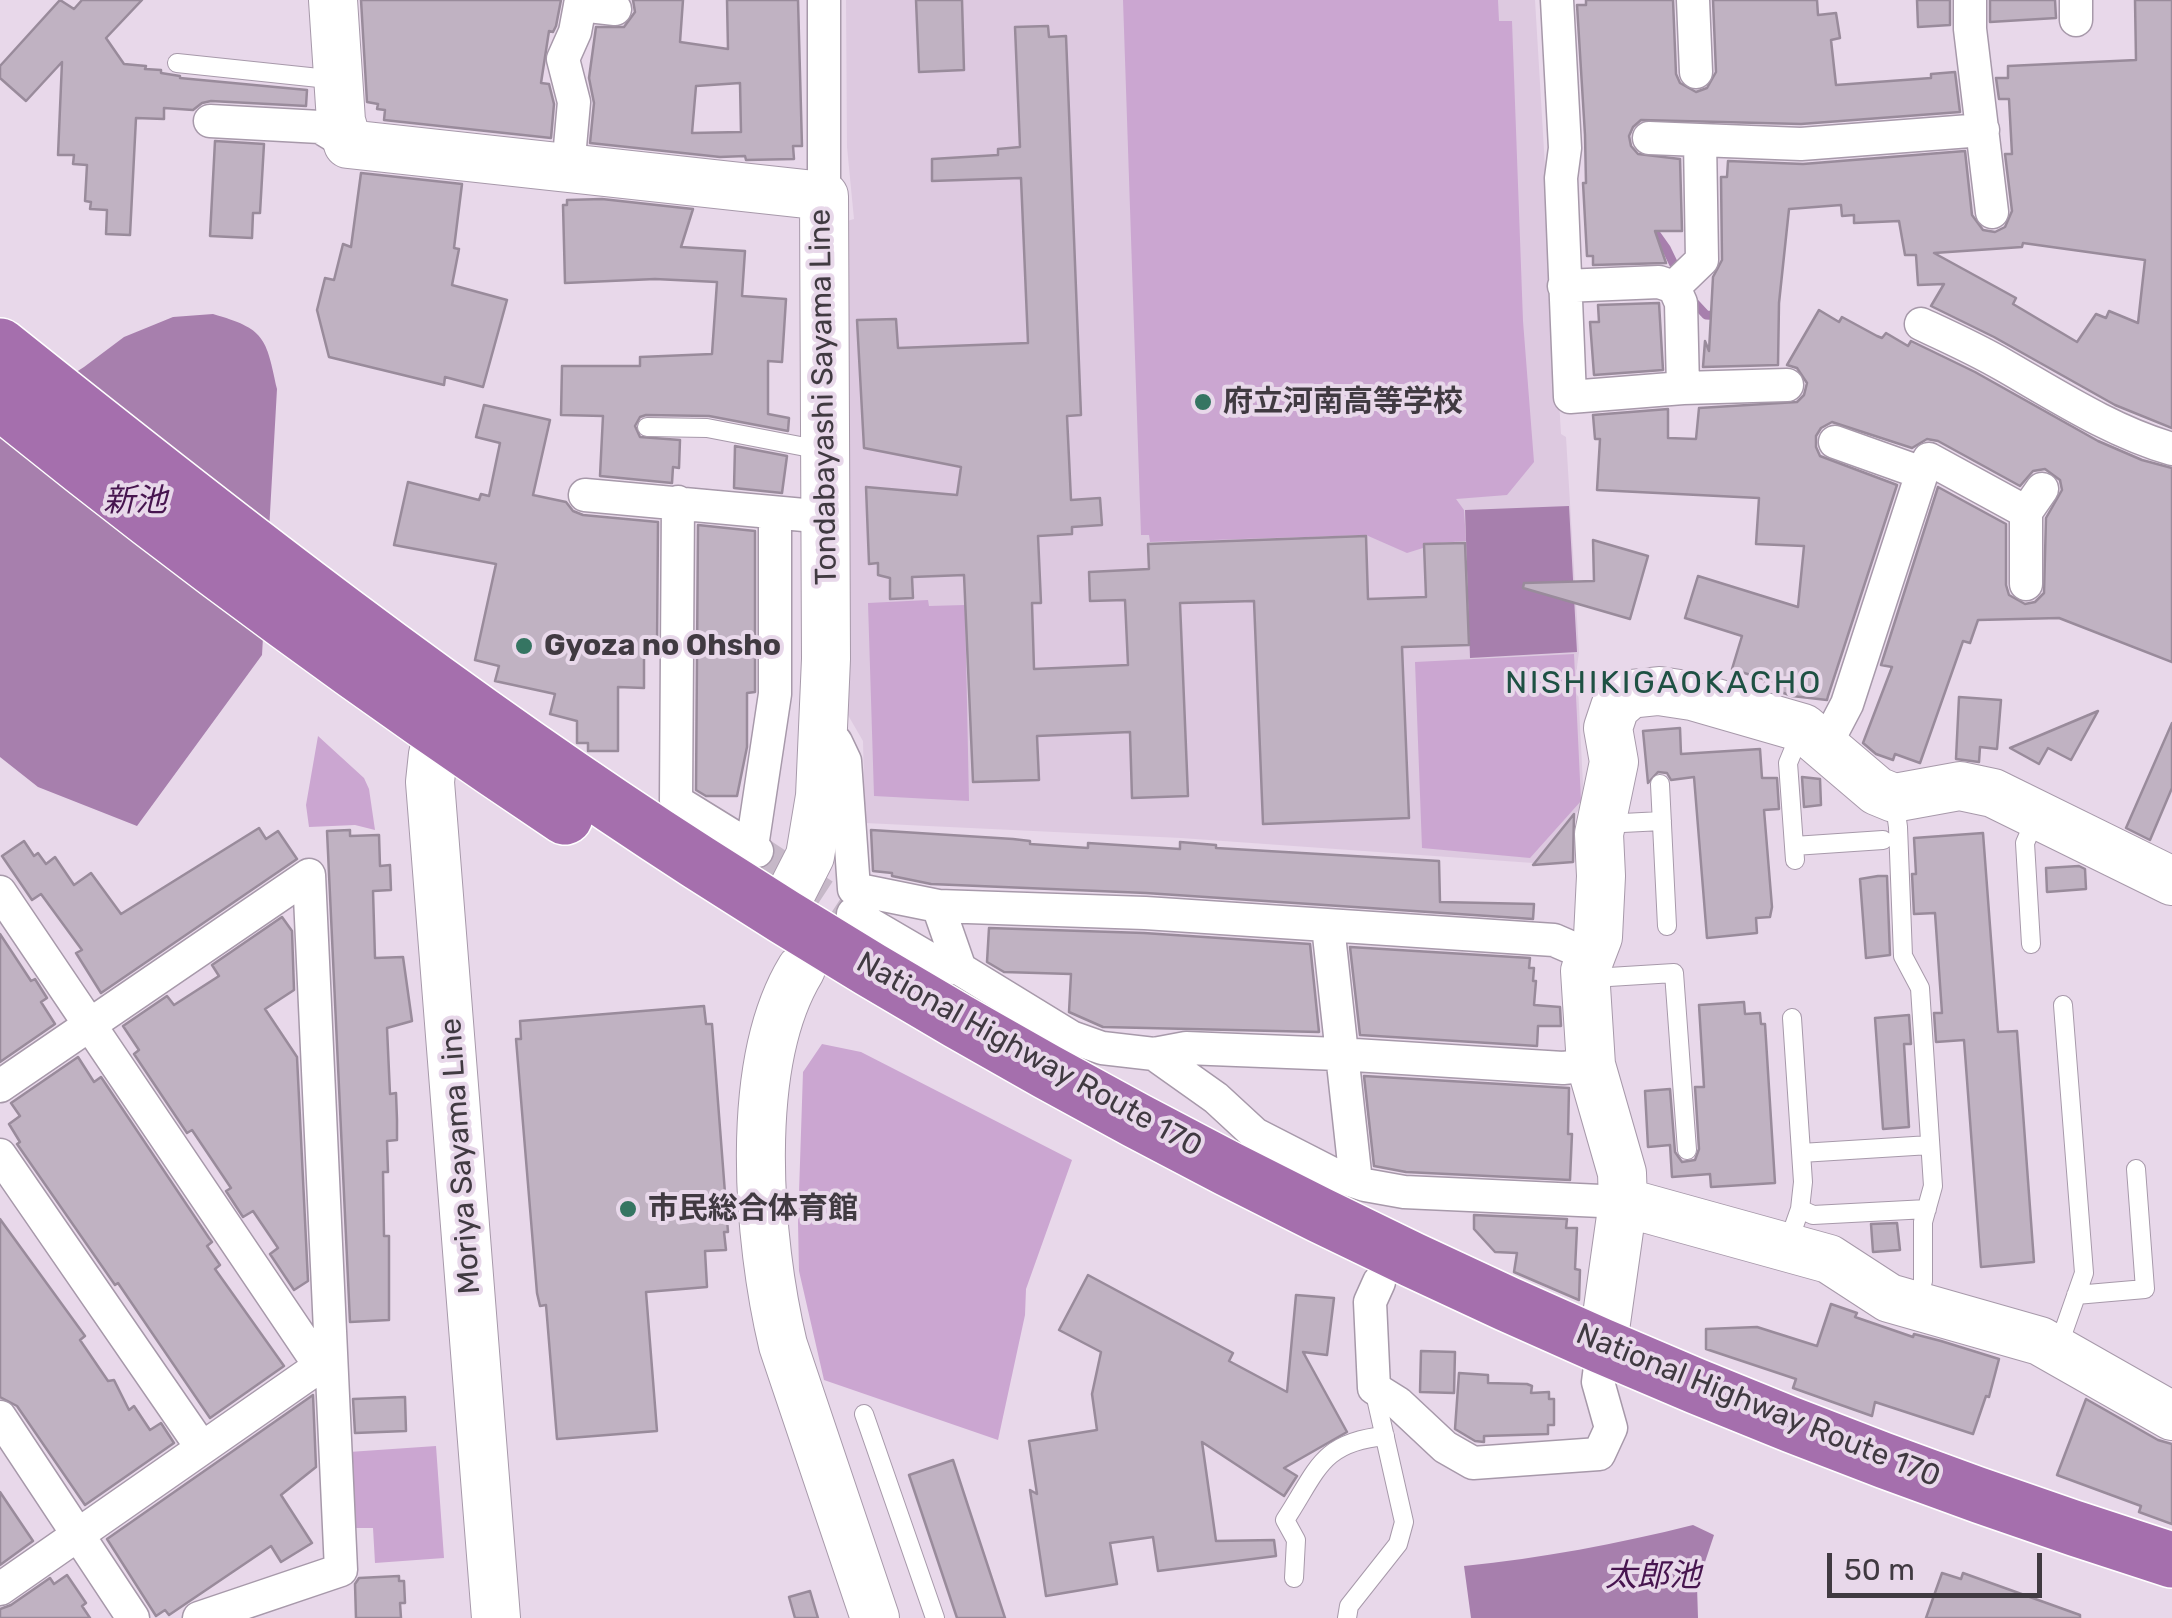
<!DOCTYPE html>
<meta charset="utf-8">
<style>
body{margin:0}
#map{position:relative;width:2172px;height:1618px;overflow:hidden;background:#e8d8ea;font-family:Rubik,sans-serif}
canvas{display:block}
.scale{position:absolute;left:1827px;top:1553px;width:215px;height:45px;box-sizing:border-box;border:5px solid #403a41;border-top:0;padding-left:12px;font-size:30px;line-height:35px;white-space:nowrap;color:#403a41;-webkit-text-stroke:8px #e8d8ea;paint-order:stroke}
</style>
<div id="map">
<canvas width="2172" height="1618"></canvas>
<div class="scale">50 m</div>
</div>
<script>
const context = document.querySelector('canvas').getContext('2d');
context.lineJoin = 'round';
function fill(path, color) { context.fillStyle = color; context.fill(path, 'evenodd'); }
function strokePath(path, color, width, dash) { context.strokeStyle = color; context.lineWidth = width; context.lineCap = dash ? 'butt' : 'round'; context.setLineDash(dash || []); context.stroke(path); }
function write(font, color, halo, rows, align = 'center') {
  context.font = font + ' Rubik,"Noto Sans JP",sans-serif'; context.lineWidth = 8; context.setLineDash([]); context.textBaseline = 'middle'; context.strokeStyle = halo; context.fillStyle = color; for (const [text, x, y, turn = 0] of rows) {
    context.save(); context.translate(x, y); context.rotate((+turn || 0) * Math.PI / 180); context.textAlign = isNaN(turn) ? turn : align; if (halo) context.strokeText(text, 0, 0); context.fillText(text, 0, 0); context.restore();
  }
}
fill(new Path2D(`
 M846,0H1535L1561,434L1566,437L1579,652L1577,667L1584,804L1533,863L1181,838L865,823L863,741L845,710L847,221L854,219L847,147Z`), '#ddc9e0');
fill(new Path2D(`
 M1123,0H1498L1499,21H1512L1523,321L1534,462L1507,495L1456,499L1464,510L1466,541L1424,544L1423,548L1407,553L1366,535L1150,542L1149,535H1141Z
 M928,600L929,606L965,605L969,801L874,796L868,603Z
 M1574,654L1581,801L1530,858L1422,848L1415,662Z
 M318,736L364,778L369,789L375,830L355,825L309,827L306,805Z
 M822,1044L861,1052L1072,1160L1026,1289L1025,1315L998,1440L824,1380L799,1271L798,1223L803,1072Z
 M436,1446L444,1558L375,1563L373,1528H355L349,1452Z`), '#cba6d1');
fill(new Path2D(`
 M213,314C265,329 266,337 277,389L262,655L137,826L38,787L0,757V421L84,367L124,337L173,317Z
 M1569,506L1577,652L1470,658L1465,510Z
 M1693,1525L1714,1535L1697,1586L1698,1618H1471L1464,1566C1542,1558 1617,1544 1693,1525Z`), '#a77fad');
strokePath(new Path2D(`
 M1649,224L1666,248L1679,275
 M1693,301L1706,315L1721,316`), '#a77fad', 9);
const building = new Path2D(`
 M60,0L74,9L82,0H142L106,38L124,64L146,66L145,69L161,70V73L180,76V78L307,90L306,106L211,101L202,103L193,110L164,108V119L136,118L130,235L106,234L107,210L90,209L91,202L85,201L87,165L73,164L74,155H58L62,62L26,101L0,78V66Z
 M361,0H561L556,26L553,32L549,31L541,83L549,84L554,104L551,138L384,120L385,110L377,109L378,104L367,102Z
 M633,0H683L680,42L728,49L727,0H798L802,146H793L794,159L746,160L745,156L720,157L590,143L594,103L589,78L596,27H624L635,12ZM740,83L741,132L692,133L696,86Z
 M916,0H962L964,70L919,72Z
 M1586,0H1673L1676,74L1680,83L1696,92L1707,88L1716,72L1713,0H1817L1818,15L1836,13L1840,38L1831,40L1836,85L1931,78V74L1955,72L1960,112L1801,124L1641,120L1633,127L1629,136L1631,146L1638,154L1680,159L1682,231H1655L1666,263L1593,265V256H1587L1583,183H1586L1585,135L1577,5H1586Z
 M1917,0H1950V25L1918,27Z
 M1990,0H2055L2056,18L1990,22Z
 M2135,0H2172V428L2115,405L1994,337L1931,306L1944,284L1918,285L1916,255H1905L1899,221L1854,223V215L1842,216L1841,205L1789,209L1779,303L1778,365L1703,367L1705,341L1709,351L1713,277L1722,260L1721,177H1727L1728,161L1803,164L1965,151L1972,215L1983,230L1995,232L2005,227L2012,211L2005,154H2012L2009,99H1999L1996,78H2008V66L2136,60ZM2023,243L2145,260L2138,323L2109,311L2106,318L2096,314L2077,342L2013,304L2016,298L1934,253L2022,247Z
 M1048,26L1049,37L1066,36L1081,415L1067,416L1071,500L1100,498L1102,525L1072,527V534L1038,536L1041,603H1032L1034,669L1128,665L1125,600L1090,601L1089,572L1149,569L1148,544L1366,536L1368,599L1426,597L1424,544L1465,543L1469,645L1402,647L1409,818L1263,824L1254,601L1180,603L1188,796L1132,798L1130,732L1037,736L1039,780L973,782L964,575L912,577L913,598L890,599V578L878,575V563L869,564L866,487L957,495L961,467L864,448L857,320L896,319L898,348L1028,343L1021,178L932,181V159L998,155V149L1020,147L1015,27Z
 M215,141L264,144L260,213H253L252,238L210,236Z
 M361,173L462,184L454,248L459,249L452,285L507,300L483,387L445,377L444,385L329,357L317,310L325,278L334,280L343,244L351,247Z
 M602,199L693,209L681,247L745,251L742,296L786,299L782,362L768,361V414L789,418L788,431L709,416L646,415L640,417L635,426L640,437L680,440L679,468L673,467L672,483L600,476L603,416L561,415L562,366H640V357L712,354L717,282L655,279L565,283L563,205H567V200Z
 M1659,303L1663,370L1594,375L1590,322H1599L1598,305Z
 M1819,310L1839,322L1842,317L1877,336L1882,338L1886,333L1908,346L1911,341L1975,372L2098,441L2142,460L2172,468V662L2059,618L1978,620L1970,643L1963,641L1920,763L1895,754L1893,760L1876,754L1863,743L1892,667L1881,665L1938,487L2006,524V585L2009,595L2025,604L2035,602L2044,593L2046,518L2062,490L2060,480L2045,469L2033,471L2020,486L1938,441L1927,439L1912,448L1832,422L1821,428L1816,436V447L1820,456L1897,485L1828,696L1827,700L1792,696L1764,686L1766,680L1732,669L1742,636L1685,618L1698,576L1798,607L1804,546L1756,544L1759,498L1597,490L1600,439H1595L1593,415L1668,409V438L1696,439L1699,408L1797,402L1804,395L1807,383L1797,368L1787,365Z
 M484,405L550,420L533,495L566,502L573,511L583,515L658,522L657,649H644V688L618,687V751H588V743H577V721L550,714L555,694L495,681L499,666L475,660L496,564L394,545L408,482L479,500L481,494L489,496L500,443L476,437Z
 M735,446L787,456L782,493L734,488Z
 M698,525L755,531V692L747,693V747L737,796H706L696,790Z
 M1593,540L1648,556L1630,619L1523,588L1524,583L1594,581Z
 M1959,697L2001,700L1997,749L1980,747L1979,762L1956,759Z
 M2098,711L2071,760L2048,748L2039,764L2010,748Z
 M2172,723V788L2150,840L2126,828Z
 M1680,728L1681,754L1760,749L1762,778H1777L1779,809L1764,810L1772,907L1770,917L1756,918L1757,933L1707,938L1694,777L1671,780L1667,773L1658,772L1648,783L1643,731Z
 M1802,777L1820,779L1821,805L1804,807Z
 M1574,814L1573,862L1533,865Z
 M259,828L266,839L278,831L297,859L101,993L76,953L82,950L41,894L32,900L2,856L24,841L34,856L38,853L46,864L55,857L74,885L91,873L121,914Z
 M350,830V836L379,835L380,866L390,865L391,890L373,891L375,958L403,957L412,1021L387,1028L390,1094L396,1093L397,1120V1140L387,1141L388,1172H383L384,1236H389V1320L350,1322L327,831Z
 M871,830L1013,839L1030,841V844L1088,848V843L1180,849V842L1216,845V848L1439,861L1440,902L1534,904L1533,919L1146,893L931,884L892,876V873L873,871Z
 M1983,833L1998,1032L2017,1031L2034,1262L1981,1267L1964,1040L1936,1042L1934,1013H1942L1935,913L1914,914L1912,874H1916L1914,838Z
 M2079,866L2085,869L2086,889L2047,892L2046,868Z
 M1878,876H1887L1890,955L1866,958L1860,879Z
 M282,917L292,931L294,990L265,1009L297,1057L308,1281L294,1290L270,1254L278,1248L253,1211L243,1217L226,1191L231,1188L192,1130L187,1133L134,1054L139,1050L123,1026L167,996L174,1005L219,976L212,965Z
 M989,928L1144,933L1310,944L1319,1032L1103,1027L1069,1012L1071,974L1004,972L987,962Z
 M0,934L31,981L35,979L47,998L41,1002L55,1024L0,1062Z
 M1350,947L1530,958L1529,968H1534L1533,981H1536L1534,1005L1560,1007L1561,1026H1538L1537,1046L1360,1035Z
 M1744,1002L1745,1014L1760,1013L1761,1024H1765L1775,1183L1711,1187L1710,1174L1672,1177L1670,1145L1648,1147L1645,1091L1670,1089L1675,1152L1682,1162L1695,1160L1699,1149L1695,1087H1704L1699,1005Z
 M704,1006L706,1024H712L728,1232H724L726,1250L705,1251L707,1287L646,1292L657,1431L557,1439L546,1305L540,1306L537,1293L516,1039H521L520,1021Z
 M1909,1015L1911,1044H1904L1909,1127L1883,1129L1875,1018Z
 M78,1057L94,1082L101,1077L209,1238L212,1242L207,1246L220,1265L215,1269L284,1366L210,1418L118,1283L115,1285L17,1144L20,1142L9,1124L20,1116L11,1103Z
 M1364,1076L1569,1088L1568,1134H1572L1570,1180L1406,1172L1374,1166Z
 M1474,1215L1567,1219L1566,1228H1577L1575,1269L1580,1270L1579,1300L1514,1272L1517,1253L1495,1252L1474,1229Z
 M0,1219L85,1336L80,1340L108,1381L114,1380L129,1410L134,1406L150,1430L161,1423L174,1443L85,1505L17,1406L0,1397Z
 M1897,1223L1900,1250L1873,1252L1871,1224Z
 M1088,1275L1233,1353L1229,1361L1287,1392L1296,1295L1334,1298L1327,1355L1303,1352L1347,1432L1284,1468L1297,1476L1284,1496L1202,1442L1216,1541L1274,1540L1276,1556L1158,1571L1153,1537L1110,1543L1117,1584L1046,1596L1030,1490L1037,1494L1029,1441L1097,1430L1092,1394L1101,1352L1059,1330Z
 M1831,1304L1857,1313L1855,1317L1913,1337L1914,1334L1941,1341L1999,1359L1989,1397L1986,1396L1973,1434L1875,1402L1872,1416L1793,1388L1796,1379L1706,1349V1329L1757,1327L1817,1346Z
 M1421,1351L1455,1352L1454,1393L1420,1392Z
 M1459,1373L1488,1375V1383L1527,1384L1532,1386L1531,1393L1549,1392V1399H1554V1425H1548V1434L1484,1436V1442L1475,1441L1455,1429Z
 M313,1395L316,1467L281,1495L312,1543L281,1562L271,1546L169,1615L165,1610L156,1616L107,1539Z
 M405,1397L406,1431L355,1433L353,1399Z
 M2086,1399L2158,1440L2172,1444V1524L2139,1512L2141,1506L2057,1475Z
 M953,1460L968,1506L1005,1618H957L909,1475Z
 M0,1492L33,1541L0,1565Z
 M1942,1573L1961,1579L1963,1573L2080,1615V1618H1926Z
 M67,1575L86,1603L82,1606L90,1618H0V1609L11,1605L50,1578L54,1584Z
 M399,1576V1581H404L405,1603H400L401,1618H356L355,1584L359,1578Z
 M810,1591L818,1618H795L789,1597Z`);
fill(building, '#c0b2c2');
strokePath(building, '#998b9b', 2.5);
strokePath(new Path2D(`
 M757,851L853,914`), '#c6b8c8', 32, [32, 16]);
const lane = new Path2D(`
 M177,63L338,80
 M647,427L707,428L821,450
 M1660,784L1667,926
 M1894,798L1898,827L1903,956L1920,988L1933,1186L1923,1222V1281L1915,1305
 M1603,824L1662,821
 M1794,846L1883,840
 M1795,860L1788,763L1802,729
 M2031,944L2025,843L2037,815
 M1585,971L1609,977L1674,973L1687,1150
 M1801,1153L1930,1145
 M1800,1209L1813,1215L1927,1209
 M1787,1246L1800,1209L1803,1182L1792,1018
 M2076,1295L2145,1289L2136,1169
 M2057,1350L2084,1273L2063,1005
 M864,1414L935,1618
 M1294,1578L1296,1540L1285,1520C1317,1472 1320,1442 1385,1436
 M1347,1618L1349,1606L1398,1544L1404,1522L1374,1389`);
const street = new Path2D(`
 M824,0V196
 M1557,0L1565,148L1561,178L1570,397L1683,388L1787,385
 M1693,0L1696,72
 M1970,0V29L1992,212
 M580,5L615,9
 M2076,20V0
 M210,121L320,127L348,144
 M1649,138L1801,144L1983,130
 M568,169L574,102L563,59L575,32L581,0
 M1564,286L1659,282L1674,287L1681,303L1683,388
 M1674,287L1702,260L1700,140
 M1921,324C1949,337 1978,350 2005,366C2059,397 2111,431 2172,449
 M1835,442L1922,473
 M585,495L826,517
 M678,502L676,801L757,851
 M2026,584V512L2042,489
 M823,735L836,742L845,761L854,889L938,906L1145,913L1554,940L1591,956
 M1825,746L1847,704L1922,473L1929,459L2026,512
 M748,845L753,840L775,694V515
 M0,892L320,1366
 M938,906L960,969
 M853,914L942,966L960,969L1071,1037L1102,1048L1154,1054L1186,1048L1338,1054L1563,1068L1591,1065
 M1328,926L1356,1182
 M1154,1054L1216,1098L1255,1134L1335,1175L1365,1185L1404,1192L1623,1202
 M0,1086L309,875L341,1570L199,1618
 M0,1155L202,1448
 M1379,1282L1370,1302L1374,1388L1398,1403L1445,1447L1473,1463L1599,1454L1611,1428L1598,1382L1603,1344
 M0,1417L133,1618
 M0,1589L320,1366H331`);
const secondary = new Path2D(`
 M333,0L341,121L348,144L824,196L826,659L820,796L810,856L781,913
 M463,706L433,754L430,782L496,1618
 M801,969C743,1064 758,1240 783,1345L875,1618
 M1623,1202L1829,1259L1889,1298L2040,1341L2172,1416
 M1603,1344L1623,1202L1622,1173L1591,1065L1585,971L1598,937L1601,876L1599,834L1614,762L1608,728L1615,707L1630,694L1659,691L1692,696L1803,728L1877,791L1894,798L1960,786L1993,793L2172,881`);
const highway = new Path2D(`
 M0,346C226,527 454,705 698,862C1148,1153 1661,1399 2172,1560
 M0,401C182,549 370,687 565,817`);
strokePath(lane, '#a799aa', 20);
strokePath(street, '#a799aa', 35);
strokePath(secondary, '#a799aa', 50);
strokePath(highway, '#fff', 58);
strokePath(lane, '#fff', 18);
strokePath(street, '#fff', 32);
strokePath(secondary, '#fff', 48);
strokePath(highway, '#a56fad', 55);
for (const [x, y, r, color] of [
 [1203,402,10,"#357562"],
 [524,646,10,"#357562"],
 [628,1209,10,"#357562"]
]) { const dot = new Path2D(); dot.arc(x, y, r, 0, 2 * Math.PI); context.fillStyle = color; context.fill(dot); strokePath(dot, '#e8d8ea', 4); }
write('30px', '#403a41', '#e8d8ea', [
 ["Tondabayashi Sayama Line",824,397,-91],
 ["National Highway Route 170",1029,1055,29],
 ["Moriya Sayama Line",461,1156,-94],
 ["National Highway Route 170",1758,1406,22]
]);
write('bold 30px', '#403a41', '#e8d8ea', [
 ["府立河南高等学校",1223,402],
 ["Gyoza no Ohsho",544,646],
 ["市民総合体育館",648,1209]
], 'left');
write('italic 32px', '#47154f', '#e8d8ea', [
 ["新池",135,502],
 ["太郎池",1653,1577]
]);
context.letterSpacing = '2.5px';
write('32px', '#1e5143', '#e8d8ea', [
 ["NISHIKIGAOKACHO",1664,684]
]);
context.letterSpacing = '0px';
</script>
